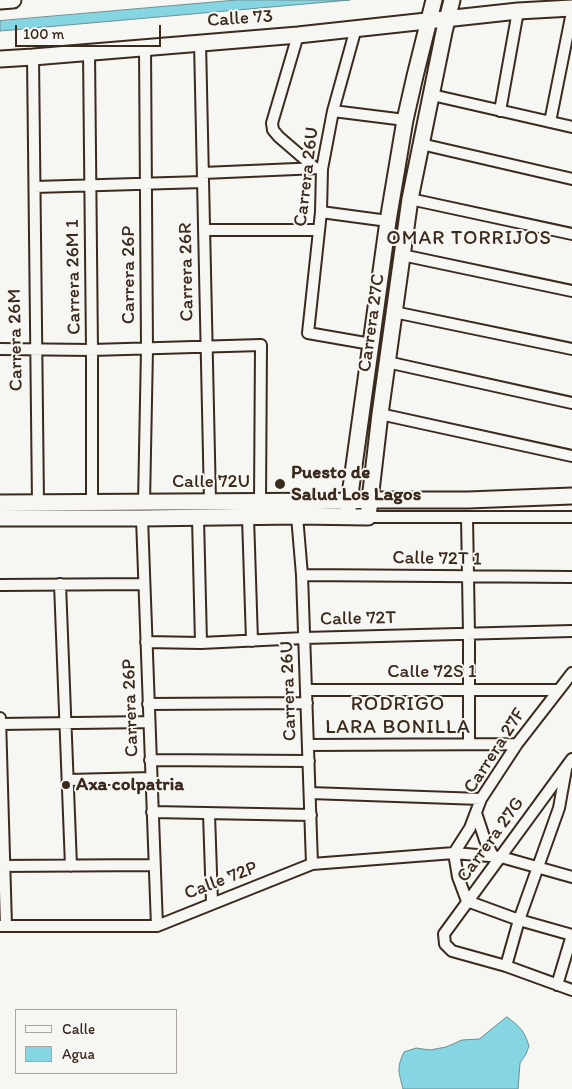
<!DOCTYPE html>
<style>
body{margin:0}
#map{position:relative;width:572px;height:1089px;overflow:hidden;background:#f6f6f2;font-family:Itim,sans-serif}
canvas{display:block}
.legend{position:absolute;left:15px;top:1009px;width:162px;height:65px;box-sizing:border-box;background:#f6f6f2;border:1px solid #aba49d;margin:0;padding:6px 9px;list-style:none;font-size:15px;color:#3b2a1e}
.legend li{display:flex;align-items:center;gap:10px;height:25px}
.legend b{width:25px;border:1px solid #aba49d}
.scale{position:absolute;left:15px;top:25px;width:146px;height:22px;box-sizing:border-box;border:2px solid #3b2a1e;border-top:0;padding-left:6px;font-size:15px;line-height:18px;white-space:nowrap;color:#3b2a1e;-webkit-text-stroke:4px #f6f6f2;paint-order:stroke}
</style>
<div id="map">
<canvas width="572" height="1089"></canvas>
<ul class="legend">
<li><b style="height:6px;background:#f6f6f2"></b>Calle</li>
<li><b style="height:14px;background:#86d5e3"></b>Agua</li>
</ul>
<div class="scale">100 m</div>
</div>
<script>
const context = document.querySelector('canvas').getContext('2d');
context.lineJoin = 'round';
function fill(path, color) { context.fillStyle = color; context.fill(path, 'evenodd'); }
function strokePath(path, color, width, dash) { context.strokeStyle = color; context.lineWidth = width; context.lineCap = dash ? 'butt' : 'round'; context.setLineDash(dash || []); context.stroke(path); }
function write(font, color, halo, rows, align = 'center') {
  context.font = font + ' Itim,sans-serif'; context.lineWidth = 4; context.setLineDash([]); context.textBaseline = 'middle'; context.strokeStyle = halo; context.fillStyle = color; for (const [text, x, y, turn = 0] of rows) {
    context.save(); context.translate(x, y); context.rotate((+turn || 0) * Math.PI / 180); context.textAlign = isNaN(turn) ? turn : align; if (halo) context.strokeText(text, 0, 0); context.fillText(text, 0, 0); context.restore();
  }
}
const water = new Path2D(`
 M237,0H350L0,31V21Z
 M507,1017C520,1027 524,1030 529,1046L526,1054L520,1063L518,1089H403C399,1072 396,1069 404,1052L416,1048L430,1050L446,1047L462,1040L479,1039Z`);
fill(water, '#86d5e3');
strokePath(water, '#689194', 1);
const street = new Path2D(`
 M356,28L333,111L322,169L321,212L308,333L371,344
 M298,35L272,123L273,130L279,137L315,168
 M200,42L210,501
 M89,52L92,350V502
 M33,57L38,503
 M432,95L572,127
 M333,111L405,120
 M500,111L518,11
 M550,122L572,12
 M421,144L572,179
 M203,173L319,168
 M35,187L203,182
 M410,199L572,234
 M321,212L388,221
 M204,230H318
 M402,255L572,291
 M394,312L572,349
 M0,349L92,350L261,345L260,502
 M387,362L572,403
 M380,414L572,456
 M144,503L147,349L145,47
 M297,516L302,575L312,864
 M248,517L252,641
 M368,517H572
 M467,517L469,634V743
 M142,518L157,926
 M198,518L201,643
 M302,575L572,577
 M60,584L71,866
 M0,585L144,584
 M146,642L201,643L304,638L572,631
 M306,690H559
 M148,704L307,703
 M0,718L6,926
 M0,724L149,722
 M308,745L517,744
 M572,759L444,934L445,944L452,951L506,966L572,990
 M150,760L309,761
 M68,780L151,778
 M310,793L481,799
 M152,812L311,815
 M476,813L485,840L493,856
 M209,814L212,903
 M454,853L470,828L481,799L517,744L572,673
 M454,853L458,877L467,901L519,920L572,935L557,985
 M0,866L154,865
 M0,926H157L312,864L454,853L501,857L572,877
 M506,966L519,920L559,808L566,769`);
const secondary = new Path2D(`
 M0,1L13,0
 M0,59L33,57L298,35L518,11L572,8
 M0,503L349,501L369,500H468L572,496
 M348,509L388,221L405,120L415,76L434,0
 M0,518H142L297,516L368,517L380,414L410,199L444,32L452,0`);
strokePath(street, '#3b2a1e', 14);
strokePath(secondary, '#3b2a1e', 19);
strokePath(street, '#f6f6f2', 10);
strokePath(secondary, '#f6f6f2', 15);
for (const [x, y, r, color] of [
 [280,484,6,"#3b2a1e"],
 [66,785,5,"#3b2a1e"]
]) { const dot = new Path2D(); dot.arc(x, y, r, 0, 2 * Math.PI); context.fillStyle = color; context.fill(dot); strokePath(dot, '#f6f6f2', 2); }
write('19px', '#3b2a1e', '#f6f6f2', [
 ["Calle 73",240,19,-4],
 ["Carrera 26U",307,177,-83],
 ["Carrera 26R",187,272,-91],
 ["Carrera 26P",129,275,-90],
 ["Carrera 26M 1",74,277,-91],
 ["Carrera 27C",372,323,-82],
 ["Carrera 26M",16,340,-91],
 ["Calle 72U",211,482],
 ["Calle 72T 1",437,559,1],
 ["Calle 72T",358,619,-1],
 ["Calle 72S 1",432,672],
 ["Carrera 26U",289,691,-92],
 ["Carrera 26P",131,708,-92],
 ["Carrera 27F",495,751,-57],
 ["Carrera 27G",491,840,-54],
 ["Calle 72P",221,881,-21]
]);
write('bold 19px', '#3b2a1e', '#f6f6f2', [
 ["Puesto de",291,473],
 ["Salud Los Lagos",291,495],
 ["Axa colpatria",76,785]
], 'left');
context.letterSpacing = '1px';
write('20px', '#3b2a1e', '#f6f6f2', [
 ["OMAR TORRIJOS",469,239],
 ["RODRIGO",398,705],
 ["LARA BONILLA",398,728]
]);
context.letterSpacing = '0px';
</script>
